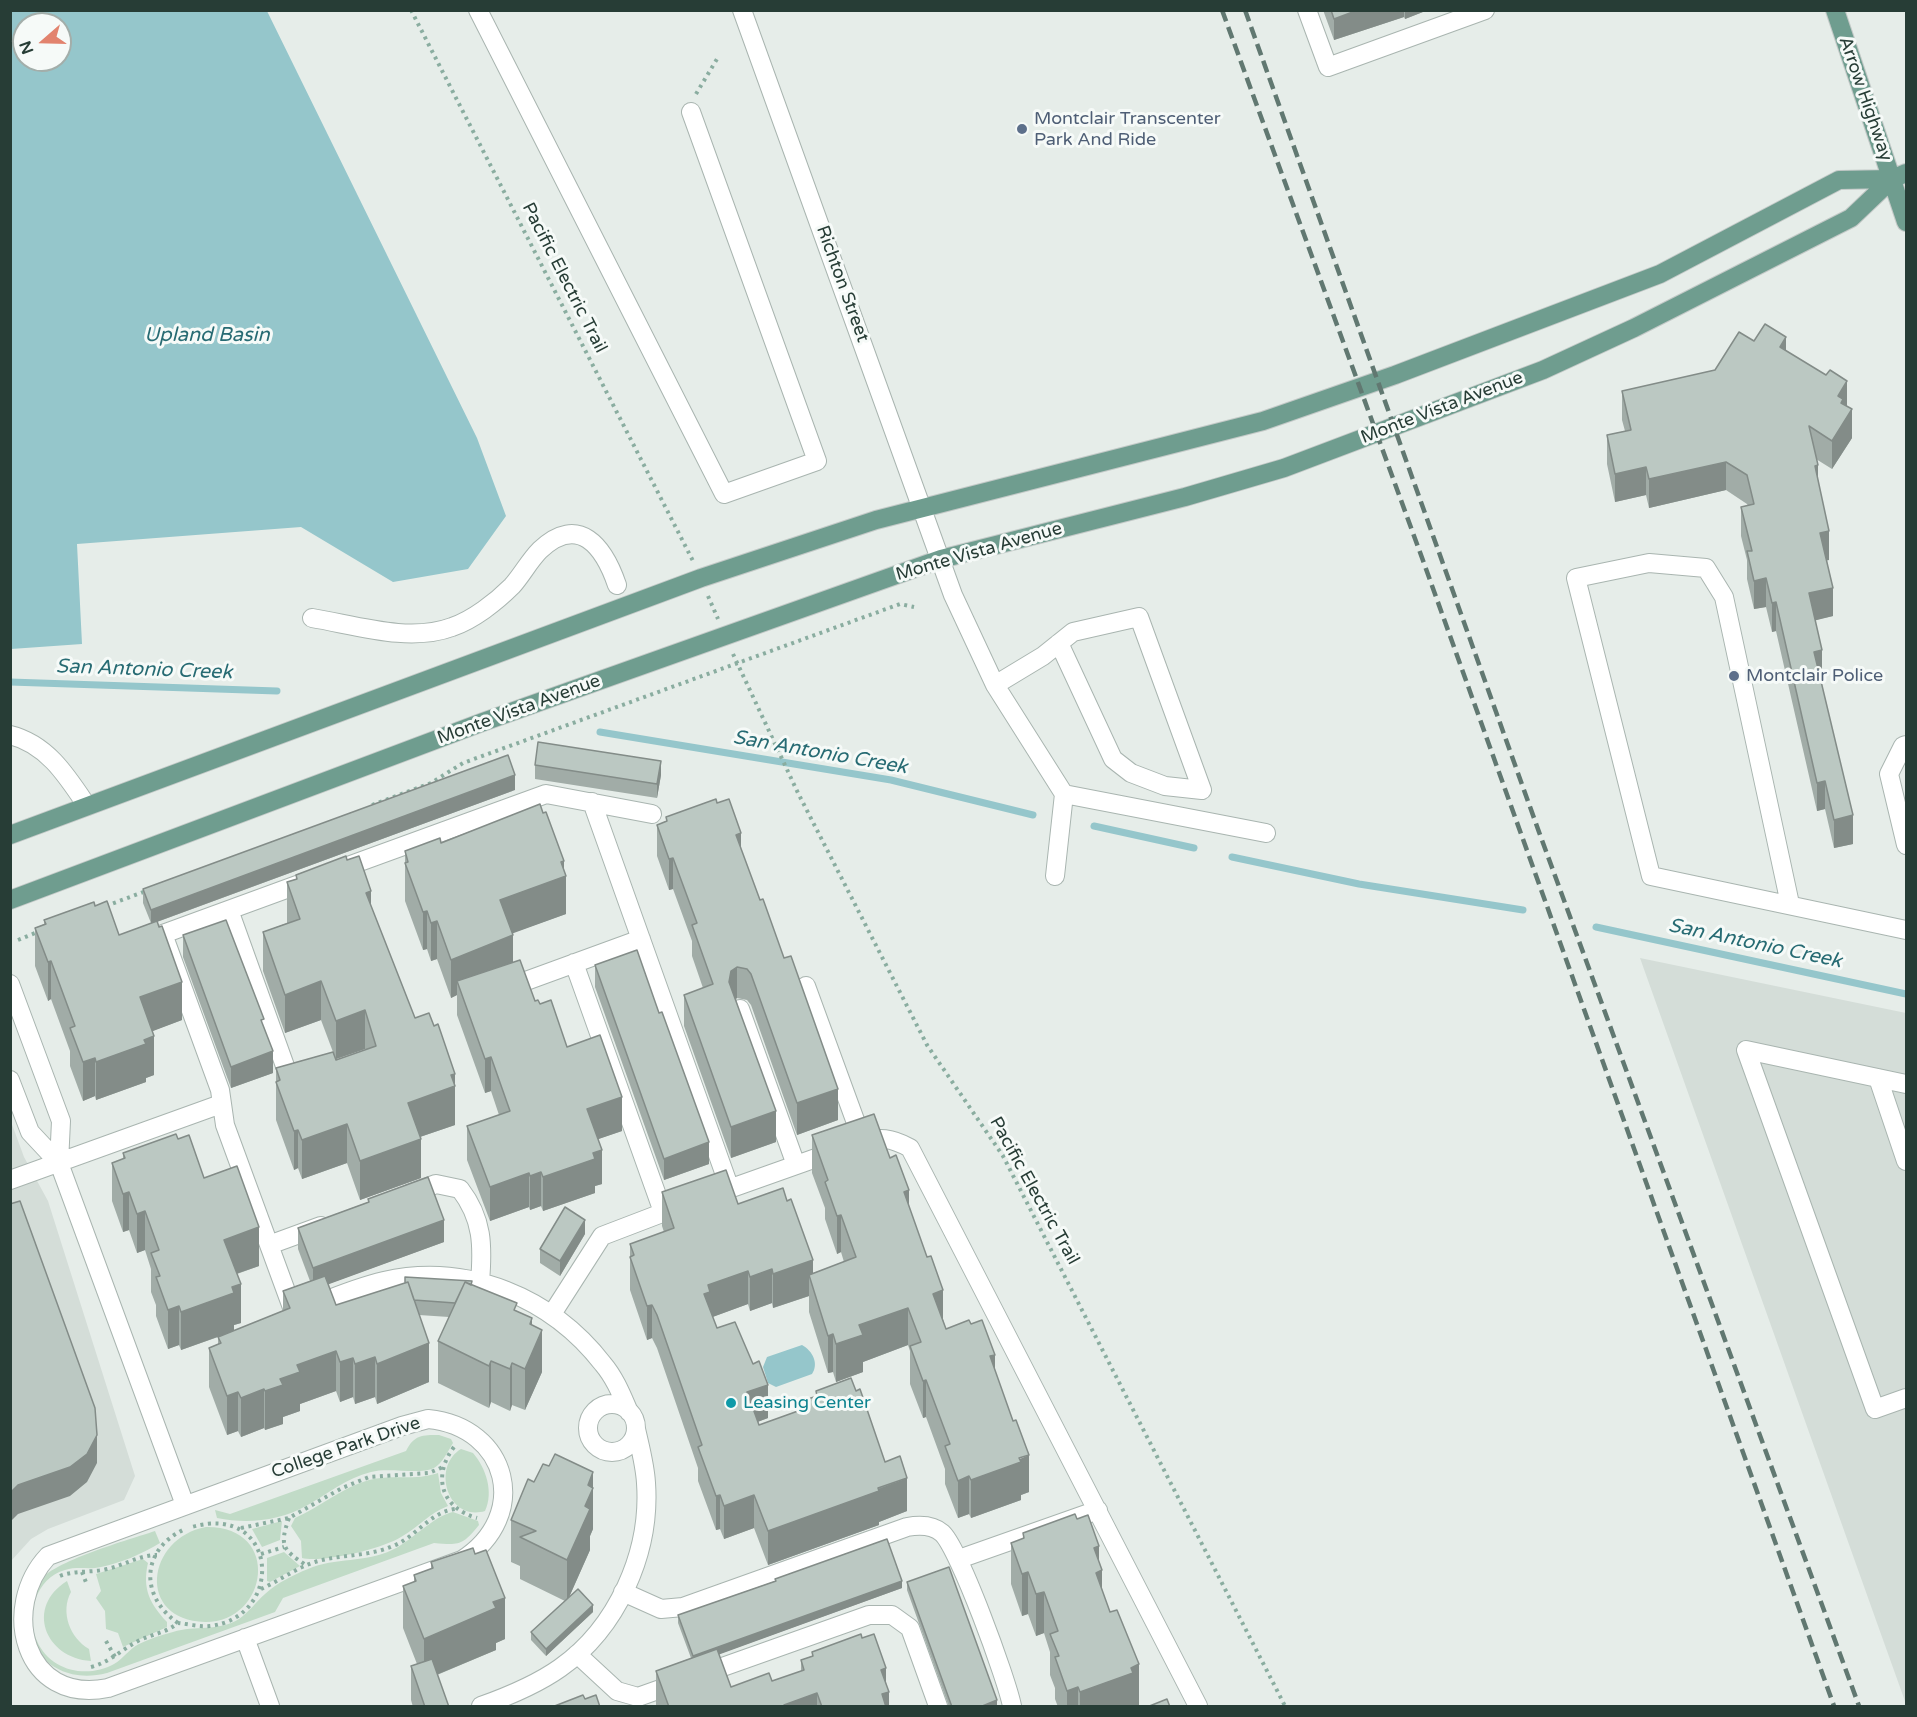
<!DOCTYPE html>
<style>
body{margin:0}
#map{position:relative;width:1917px;height:1717px;overflow:hidden;background:#e6ede9;font-family:"Varela Round",sans-serif}
canvas{display:block}
.frame{position:absolute;inset:0;border:12px solid #273d36;pointer-events:none}
.north{position:absolute;left:12px;top:12px;width:60px;height:60px;box-sizing:border-box;background:#f6faf8;border:2px solid #a3aeaa;border-radius:50%;rotate:250deg;font-size:16px;font-weight:700;line-height:24px;text-align:center;color:#273d36}
.north::after{content:'';display:block;margin:auto;width:21px;height:27px;background:#e2836e;clip-path:polygon(50% 0,100% 100%,50% 72%,0 100%)}
</style>
<div id="map">
<canvas width="1917" height="1717"></canvas>
<div class="frame"></div>
<div class="north">N</div>
</div>
<script>
const context = document.querySelector('canvas').getContext('2d');
context.lineJoin = 'round';
function fill(path, color) { context.fillStyle = color; context.fill(path, 'evenodd'); }
function strokePath(path, color, width, dash) { context.strokeStyle = color; context.lineWidth = width; context.lineCap = dash ? 'butt' : 'round'; context.setLineDash(dash || []); context.stroke(path); }
function write(font, color, halo, rows, align = 'center') {
  context.font = font + ' "Varela Round",sans-serif'; context.lineWidth = 6; context.setLineDash([]); context.textBaseline = 'middle'; context.strokeStyle = halo; context.fillStyle = color; for (const [text, x, y, turn = 0] of rows) {
    context.save(); context.translate(x, y); context.rotate((+turn || 0) * Math.PI / 180); context.textAlign = isNaN(turn) ? turn : align; if (halo) context.strokeText(text, 0, 0); context.fillText(text, 0, 0); context.restore();
  }
}
fill(new Path2D(`
 M1640,958L1906,1013V1704L1877,1623Z
 M10,1119L24,1157L48,1201L135,1476L124,1500L48,1529L31,1539L11,1561Z`), '#d4ddd8');
fill(new Path2D(`
 M439,1435L451,1439L453,1443C448,1451 442,1464 434,1468C420,1475 389,1467 371,1472C346,1478 328,1494 306,1506C279,1521 247,1524 217,1518L215,1510L230,1514L406,1451C414,1435 422,1435 439,1435Z
 M461,1449L473,1453C486,1468 494,1492 485,1511C448,1522 431,1467 461,1449Z
 M438,1473L441,1493L448,1506C429,1513 418,1528 401,1537C382,1549 322,1563 302,1558L301,1541L291,1526L295,1518C320,1507 343,1487 369,1480C392,1474 416,1481 438,1473Z
 M453,1512L478,1521L479,1525C462,1546 459,1545 434,1543L283,1598L275,1612L107,1673C57,1686 18,1650 33,1599C35,1594 36,1587 39,1582C50,1562 131,1539 155,1531L160,1543C142,1554 121,1563 101,1567C89,1570 78,1566 65,1570C36,1578 25,1615 37,1641C50,1671 87,1679 114,1664C123,1659 129,1649 139,1644C149,1639 161,1635 173,1632C195,1625 218,1632 239,1619C249,1612 256,1602 265,1594C277,1583 293,1575 308,1569C335,1557 366,1563 392,1550C412,1541 433,1516 453,1512Z
 M282,1521L280,1540L262,1547L252,1529Z
 M206,1527C283,1526 268,1623 205,1622C136,1620 146,1538 206,1527Z
 M284,1552L300,1566L270,1582L267,1581V1558Z
 M143,1559L148,1563C142,1589 150,1604 167,1622V1627L123,1647L118,1633L106,1629L105,1611L96,1598L101,1591L96,1574Z
 M67,1581L71,1592C60,1612 70,1638 89,1649L91,1661C45,1658 25,1607 67,1581Z`), '#c1dbc7');
fill(new Path2D(`
 M11,10L267,11L477,438L506,516L468,569L393,582L301,527L77,544L82,644L11,649ZM24,24H60V60H24Z
 M802,1345C813,1351 819,1364 812,1374L776,1387L768,1383L763,1367L767,1357Z`), '#95c6cb');
strokePath(new Path2D(`
 M10,682L277,691
 M600,732L891,780L1033,815
 M1094,826L1194,848
 M1232,857L1359,884L1523,910
 M1596,927L1906,994`), '#95c6cb', 7);
const minor = new Path2D(`
 M478,10L724,494L817,461L691,112
 M742,10L953,595L995,685L1064,794L1055,876
 M1307,10L1328,67L1485,10
 M312,618C355,625 409,643 452,627C473,620 496,602 512,586C522,575 529,561 540,550C579,513 604,547 617,585
 M995,685L1043,656L1073,632L1139,617L1202,790L1165,786L1131,773L1113,759L1059,643
 M10,735C47,744 67,776 87,806
 M1906,745L1903,746L1889,774L1906,845
 M1064,794L1266,833
 M592,802L730,1189
 M340,869L546,794L652,814
 M308,881L163,934L220,1090L225,1125L294,1313C323,1302 353,1288 384,1281C468,1262 552,1298 603,1364C615,1378 622,1396 629,1412
 M1790,904L1724,597L1706,568L1649,563L1576,578L1651,876L1906,930
 M229,910L285,1066
 M574,963L663,1212
 M10,984L61,1121L59,1163
 M806,986L863,1142
 M504,989L641,939
 M740,1009L796,1165
 M1878,1078L1906,1161
 M10,1080L30,1132L59,1163L185,1505
 M1906,1084L1746,1050L1875,1409L1906,1398
 M859,1143C879,1136 892,1138 910,1148L1198,1706
 M10,1180L221,1104
 M409,1194L436,1184L460,1189C483,1219 483,1246 480,1282
 M709,1196L833,1152
 M269,1245L321,1226
 M552,1314L602,1236L683,1205
 M588 1428a24 24 0 1 1 48 0a24 24 0 1 1-48 0Z
 M428,1419C509,1427 531,1516 462,1560L108,1688C23,1705 0,1607 48,1556L402,1426Z
 M959,1559L1098,1510
 M623,1592L661,1609L683,1607L907,1527C918,1525 933,1525 942,1533C959,1548 1007,1680 1012,1706
 M245,1638L270,1706
 M577,1654L617,1691L638,1697L869,1615H892L910,1628L938,1706
 M481,1706C509,1696 536,1685 560,1668C617,1628 651,1553 646,1483C645,1465 640,1447 636,1429`);
const major = new Path2D(`
 M1835,10L1906,222
 M10,835L701,578L876,520L1263,421L1395,375L1660,274L1839,180L1892,179
 M10,900L483,722L941,559L1185,497L1284,468L1543,370L1634,328L1851,218L1892,179L1906,173`);
strokePath(minor, '#a9b5b0', 20);
strokePath(major, '#c3c9c7', 20);
strokePath(new Path2D(`
 M411,10L693,561
 M696,94L717,59
 M708,596L718,619
 M733,654L798,793L927,1045L1003,1156L1285,1706
 M372,805L431,783L463,763L900,604L914,607
 M106,906L146,891
 M18,940L40,931
 M454,1447C432,1476 441,1508 477,1518
 M289,1518C279,1546 283,1550 306,1565
 M241,1528L289,1518L342,1488L369,1477L429,1473L443,1467
 M261,1554L284,1547
 M82,1572L87,1585
 M60,1576C75,1570 91,1573 107,1569C125,1565 139,1555 157,1555
 M261,1589C279,1581 296,1568 315,1562C341,1554 368,1557 393,1546C416,1537 430,1512 455,1509
 M178,1623C139,1596 141,1549 185,1529
 M106,1641L115,1657
 M91,1667C110,1662 121,1650 138,1641C152,1634 166,1633 178,1623C188,1624 200,1627 210,1626C286,1617 278,1502 192,1527`), '#8aada0', 4, [3, 4.5]);
strokePath(minor, '#fff', 18);
strokePath(major, '#6f9d8f', 18);
strokePath(new Path2D(`
 M1222,10L1421,555L1834,1706
 M1245,10L1539,832L1859,1706`), '#617871', 4.5, [12, 6]);
fill(new Path2D(`
 M1323,10H1428L1405,19L1404,17L1334,40Z
 M1754,341L1786,350L1847,407L1852,438L1832,469L1816,459L1818,479L1829,560H1827L1833,616L1815,620L1822,679H1821L1853,844L1834,848L1825,809L1817,811L1776,631L1772,632L1766,607L1754,609L1747,579V560L1741,536V507L1748,506L1747,504L1726,490L1649,508L1646,495L1615,502L1607,464V435L1625,431L1622,420V391L1715,370Z
 M535,765L661,775L657,798L535,779Z
 M515,790L157,922L182,1020L152,1031L154,1075L146,1078V1082L96,1100L95,1096L83,1101L70,1066V1051L51,999L48,1001L35,966V928L44,924V920L95,906L119,935L151,923L143,903V889Z
 M717,803L741,849L838,1120L797,1135L751,1005L747,1000L737,998L736,999L776,1142L731,1158L684,1026V995L703,988L692,956V941L673,889L669,890L657,856V825L666,821V817Z
 M441,843L564,870L566,914L512,933L513,963L535,1001L540,1004L622,1131L598,1139L602,1184L595,1186V1193L543,1211L541,1206L530,1210L529,1207L490,1221L467,1160V1126L499,1115L491,1091L485,1093L457,1015V995L451,998L437,959L431,961L427,949L423,950L405,901V851Z
 M347,860L371,906L415,1018L434,1026L455,1074V1125L420,1137L421,1178L360,1200L347,1163L302,1179L298,1168L294,1170L276,1120V1068L333,1052L321,1020L285,1033L263,971V932L287,923V882L296,879V875ZM365,1049V1050L336,1060V1059Z
 M183,935L264,1027L273,1073L231,1088L183,957Z
 M595,965L709,1164L664,1180L595,987Z
 M812,1135L890,1158L909,1206L946,1329L971,1324L995,1371L1029,1492L1021,1495V1500L971,1518L969,1514L958,1518L945,1484V1469L926,1417L923,1418L910,1384V1351L908,1345L863,1362V1372L836,1382L833,1372L828,1373L809,1312V1296L773,1308L772,1303L750,1311L748,1304L712,1317L717,1328L768,1418L757,1422L759,1425L796,1412V1403L816,1396V1391L885,1462L907,1511L879,1522V1525L768,1565L754,1528L724,1539L720,1529L716,1530L698,1481V1468L657,1348L652,1338L647,1340L630,1290V1244L664,1232L662,1226V1192L738,1204L813,1273L844,1262L841,1252L837,1254L825,1219V1208L812,1173Z
 M178,1139L204,1178L259,1266L237,1274L241,1323L234,1325V1331L283,1311V1291L310,1281L298,1249V1228L368,1202V1199L444,1242L328,1284L336,1305L472,1285L517,1311L532,1325L542,1372L525,1410L512,1405L510,1411L491,1402L489,1408L438,1383V1341L449,1317L419,1315L429,1382L377,1404L375,1397L355,1404L353,1397L340,1402L336,1391L300,1404V1411L283,1417V1424L265,1430L264,1428L241,1437L238,1431L227,1435L209,1387V1348L218,1344V1337L181,1350L179,1345L168,1349L156,1316V1305L151,1292V1269L145,1250L137,1253L129,1230L123,1232L112,1201V1163L123,1159V1153Z
 M585,1234L560,1276L540,1263V1249Z
 M549,1466L593,1472V1529L590,1536V1550L569,1597L593,1612L546,1656L531,1640V1632L565,1601L520,1579V1566L511,1562V1520L534,1482Z
 M1077,1519L1099,1562L1102,1589L1139,1706L1138,1707H1058L1055,1699V1688L1050,1675V1652L1044,1633L1036,1636L1028,1614L1022,1616L1011,1584V1543L1023,1539V1533Z
 M431,1562L505,1639L496,1643V1650L437,1675L449,1707H413L411,1700V1666L417,1664L403,1628V1586L414,1582V1575L431,1569Z
 M775,1579L902,1588L719,1654L731,1687L772,1681L801,1671V1660L812,1656V1652L862,1638L886,1682L889,1707H656V1671L691,1658L678,1623V1615L775,1581Z
 M907,1582L997,1707H949L907,1590Z`), '#a1aca7');
fill(new Path2D(`
 M1358,10H1404V17L1334,40V19Z
 M1405,10H1428L1405,19Z
 M1786,337V365L1780,347Z
 M1847,381V409H1852V438L1832,469V441L1838,396Z
 M1726,462V490L1649,508V479Z
 M1818,465V494L1815,466Z
 M1646,467V495L1615,502V474Z
 M1829,531V560L1820,562V533Z
 M1766,578V607L1754,609V581Z
 M1833,588V616L1809,622V593Z
 M1776,602V631L1772,632V603Z
 M1822,650V679L1814,680V652Z
 M661,761V775L657,798V784Z
 M515,775V790L151,924V910Z
 M1825,781V809L1817,811V783Z
 M1853,815V844L1834,848V820Z
 M741,833V864L736,835Z
 M673,858V889L669,890V859Z
 M564,861V877L566,876V914L500,938V900Z
 M371,891V929L366,893Z
 M427,911V949L423,950V912Z
 M437,921V959L431,961V923Z
 M513,935V973L457,981V995L451,998V960Z
 M51,961V999L48,1001V962Z
 M737,967V998L731,1002L729,982L731,971Z
 M321,981V1020L285,1033V995Z
 M182,982V1020L140,1036V997Z
 M365,1010V1049L336,1059V1021Z
 M154,1036V1075L146,1078V1082L96,1100V1062Z
 M273,1051V1073L231,1088V1067Z
 M491,1057V1091L485,1093V1059Z
 M95,1058V1096L83,1101V1062Z
 M455,1074V1125L408,1141V1103L451,1075Z
 M838,1089V1120L797,1135V1103Z
 M622,1097V1131L587,1143V1109Z
 M776,1111V1142L731,1158V1127Z
 M347,1124V1163L302,1179V1140Z
 M298,1130V1168L294,1170V1131Z
 M421,1139V1178L360,1200V1161Z
 M709,1142V1164L664,1180V1159Z
 M602,1150V1184L595,1186V1193L543,1211V1177L593,1153Z
 M541,1172V1206L530,1210V1176Z
 M529,1173V1207L490,1221V1187Z
 M909,1190V1228L904,1192Z
 M129,1192V1230L123,1232V1194Z
 M145,1211V1250L137,1253V1214Z
 M841,1215V1252L837,1254V1216Z
 M444,1220V1242L313,1290V1268Z
 M585,1220V1234L560,1276V1261Z
 M259,1227V1266L224,1278V1240Z
 M813,1260V1287L809,1275V1296L773,1308V1274Z
 M772,1269V1303L750,1311V1277Z
 M748,1271V1304L710,1318L704,1294L708,1285Z
 M241,1284V1323L234,1325V1331L181,1350V1312L232,1287Z
 M943,1290V1328L933,1294Z
 M652,1305V1338L647,1340V1306Z
 M179,1306V1345L168,1349V1310Z
 M908,1308V1345L863,1362V1372L836,1382V1344L859,1325Z
 M532,1318V1352L542,1330V1372L525,1410V1369L530,1324Z
 M833,1334V1372L828,1373V1336Z
 M429,1343V1382L377,1404V1364Z
 M336,1351V1391L300,1404V1411L283,1417V1424L265,1430V1391L297,1365Z
 M995,1355V1392L990,1356Z
 M375,1357V1397L355,1404V1364Z
 M353,1358V1397L340,1402V1362Z
 M491,1361V1402L489,1408V1366Z
 M512,1363V1405L510,1411V1369Z
 M926,1380V1417L923,1418V1381Z
 M768,1385V1418L747,1426V1392Z
 M264,1389V1428L241,1437V1398Z
 M238,1392V1431L227,1435V1396Z
 M97,1435V1463L87,1482L70,1496L18,1514L10,1522V1493L18,1485Z
 M1029,1455V1492L1021,1495V1500L971,1518V1480Z
 M593,1472V1529L590,1536V1550L567,1602V1560L585,1506L588,1485Z
 M969,1476V1514L958,1518V1481Z
 M907,1478V1511L879,1522V1525L768,1565V1531Z
 M720,1495V1529L716,1530V1496Z
 M754,1495V1528L724,1539V1506Z
 M1099,1546V1571L1102,1570V1612L1096,1589L1094,1548Z
 M1028,1572V1614L1022,1616V1574Z
 M902,1581V1588L693,1664V1656Z
 M1044,1592V1633L1036,1636V1594Z
 M505,1598V1639L496,1643V1650L424,1680V1639L493,1602Z
 M593,1605V1612L546,1656V1649Z
 M1139,1664V1706L1080,1707V1692L1131,1668Z
 M886,1668V1693L889,1692V1707H882L881,1670Z
 M1078,1687V1707H1067V1691Z
 M817,1693V1707H784V1705Z
 M997,1700V1707H980Z`), '#838c88');
const building = new Path2D(`
 M1331,10H1358L1334,19Z
 M1765,324L1786,337L1780,347L1826,375L1830,370L1847,381L1838,396L1843,399L1841,403L1852,409L1832,441L1809,426L1818,465L1815,466L1829,531L1820,533L1833,588L1809,593L1822,650L1814,652L1853,815L1834,820L1825,781L1817,783L1776,602L1772,603L1766,578L1754,581L1747,551H1752L1741,507L1754,504L1747,475L1726,462L1649,479L1646,467L1615,474L1607,435L1631,430L1622,391L1715,370L1739,332L1754,341Z
 M538,742L661,761L657,784L535,765Z
 M508,755L515,775L151,910L143,889Z
 M716,799L717,803L729,799L741,833L736,835L760,900L763,899L784,958L791,956L838,1089L797,1103L751,974L747,969L737,967L731,971L729,982L776,1111L731,1127L684,995L713,984L692,925L697,923L673,858L669,859L657,825L667,821L666,817Z
 M540,804L543,813L546,812L564,861L561,862L566,876L500,900L513,935L451,960L437,921L431,923L427,911L423,912L405,863L408,862L405,851L440,838L441,843Z
 M346,856L347,860L359,856L371,891L366,893L415,1018L429,1013L434,1026L438,1024L455,1074L451,1075L455,1086L408,1103L421,1139L360,1161L347,1124L302,1140L298,1130L294,1131L276,1082L280,1080L276,1068L333,1052L336,1060L376,1046L365,1010L336,1021L321,981L285,995L263,932L300,919L287,882L297,879L296,875Z
 M107,901L119,935L157,921L159,927L162,926L182,982L140,997L154,1036L144,1040L146,1044L96,1062L95,1058L83,1062L70,1028L75,1026L51,961L48,962L35,928L46,924L44,920L94,902L95,906Z
 M226,920L264,1019L261,1020L273,1051L231,1067L183,935Z
 M637,950L659,1013L662,1012L709,1142L664,1159L595,965Z
 M520,960L535,1001L538,1000L540,1004L551,1000L567,1047L600,1035L622,1097L587,1109L602,1150L593,1153L595,1159L543,1177L541,1172L530,1176L529,1173L490,1187L467,1126L510,1111L491,1057L485,1059L457,981Z
 M874,1114L890,1158L896,1155L909,1190L904,1192L927,1257L931,1256L943,1290L933,1294L946,1329L969,1320L971,1324L982,1320L995,1355L990,1356L1013,1421L1016,1420L1029,1455L1019,1458L1021,1462L971,1480L969,1476L958,1481L945,1446L950,1444L926,1380L923,1381L910,1346L921,1342L908,1308L859,1325L863,1335L836,1344L833,1334L828,1336L809,1275L856,1257L841,1215L837,1216L825,1182L828,1180L812,1135Z
 M176,1134L178,1139L189,1135L204,1178L237,1166L259,1227L224,1240L241,1284L232,1287L234,1293L181,1312L179,1306L168,1310L156,1277L160,1276L151,1253L159,1250L145,1211L137,1214L129,1192L123,1194L112,1163L125,1158L123,1153Z
 M726,1170L738,1204L783,1188L787,1201L791,1199L813,1260L773,1274L772,1269L750,1277L748,1271L708,1285L710,1292L704,1294L717,1328L735,1322L753,1364L759,1361L768,1385L747,1392L759,1425L798,1411L796,1403L817,1396L816,1391L851,1378L856,1391L860,1389L885,1462L900,1456L907,1478L878,1488L879,1491L768,1531L754,1495L724,1506L720,1495L716,1496L698,1447L702,1445L657,1315L652,1305L647,1306L630,1257L634,1255L630,1244L674,1228L662,1192Z
 M428,1177L444,1220L313,1268L298,1228L369,1202L368,1199Z
 M20,1201L95,1408L97,1435L87,1454L70,1467L18,1485L10,1493V1417H11L10,1415V1204Z
 M565,1207L585,1220L560,1261L540,1249Z
 M325,1276L336,1305L408,1282L429,1343L377,1364L375,1357L355,1364L353,1358L340,1362L336,1351L297,1365L300,1372L280,1379L283,1385L265,1391L264,1389L241,1398L238,1392L227,1396L209,1348L221,1343L218,1337L290,1308L283,1291Z
 M405,1277L472,1281L471,1285L465,1282L455,1303L414,1300L408,1282L405,1283Z
 M465,1282L517,1303L514,1310L532,1318L530,1324L542,1330L525,1369L512,1363L510,1369L491,1361L489,1366L438,1341Z
 M555,1454L593,1472L588,1485L593,1488L585,1506L590,1509L567,1560L520,1537L536,1531L511,1520L528,1479L534,1482L543,1464L549,1466Z
 M1075,1514L1077,1519L1088,1515L1099,1546L1094,1548L1102,1570L1096,1573L1110,1612L1117,1610L1139,1664L1131,1668L1133,1673L1080,1692L1078,1687L1067,1691L1055,1657L1059,1656L1050,1634L1058,1631L1044,1592L1036,1594L1028,1572L1022,1574L1011,1543L1024,1538L1023,1533Z
 M887,1539L902,1581L693,1656L678,1615L776,1581L775,1579Z
 M473,1548L475,1554L486,1550L505,1598L493,1602L496,1608L424,1639L403,1586L416,1581L414,1575L433,1568L431,1562Z
 M949,1567L997,1700L980,1707H952L907,1582Z
 M578,1589L593,1605L546,1649L531,1632Z
 M861,1634L862,1638L874,1634L886,1668L881,1670L889,1692L882,1694L886,1707H822L817,1693L784,1705V1707H669L656,1671L717,1649L731,1687L769,1673L772,1681L804,1670L801,1660L813,1656L812,1652Z
 M432,1659L449,1707H425L411,1666Z
 M583,1695L585,1699L596,1695L600,1707H552Z
 M1167,1699L1170,1707H1147Z`);
fill(building, '#bbc8c2');
strokePath(building, '#838c88', 1.5);
for (const [x, y, r, color] of [
 [1022,129,6,"#5c6f8a"],
 [1734,676,6,"#5c6f8a"],
 [731,1403,6,"#0f9aa8"]
]) { const dot = new Path2D(); dot.arc(x, y, r, 0, 2 * Math.PI); context.fillStyle = color; context.fill(dot); strokePath(dot, '#f6faf8', 2); }
write('18px', '#273d36', '#f6faf8', [
 ["Arrow Highway",1865,99,71],
 ["Pacific Electric Trail",564,278,63],
 ["Richton Street",842,284,70],
 ["Monte Vista Avenue",1442,408,-21],
 ["Monte Vista Avenue",979,552,-16],
 ["Monte Vista Avenue",519,710,-20],
 ["Pacific Electric Trail",1034,1191,61],
 ["College Park Drive",346,1448,-19]
]);
write('18px', '#4e5e75', '#f6faf8', [
 ["Montclair Transcenter",1034,119],
 ["Park And Ride",1034,140],
 ["Montclair Police",1746,676]
], 'left');
write('18px', '#0d838f', '#f6faf8', [
 ["Leasing Center",743,1403]
], 'left');
write('italic 20px', '#276b73', '#f6faf8', [
 ["Upland Basin",207,336],
 ["San Antonio Creek",144,670,2],
 ["San Antonio Creek",820,753,10],
 ["San Antonio Creek",1755,944,12]
]);
</script>
